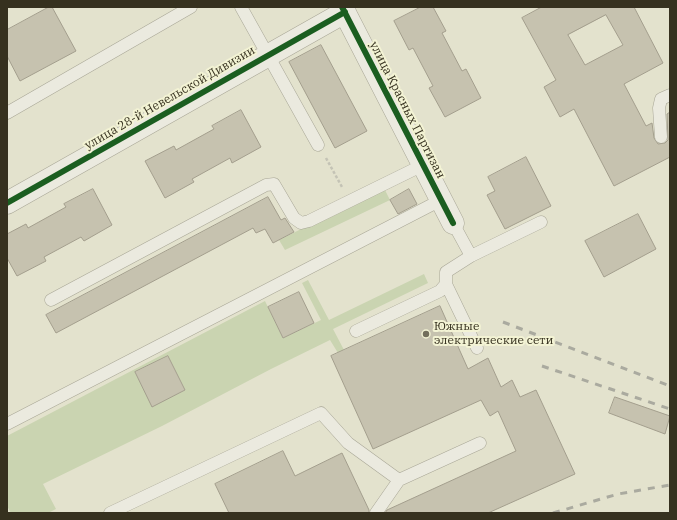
<!DOCTYPE html>
<meta charset="utf-8">
<style>
body{margin:0}
#map{position:relative;width:677px;height:520px;overflow:hidden;background:#e3e2cd;font-family:"IBM Plex Serif",serif}
canvas{display:block}
.frame{position:absolute;inset:0;border:8px solid #36311f;pointer-events:none}
</style>
<div id="map">
<canvas width="677" height="520"></canvas>
<div class="frame"></div>
</div>
<script>
const context = document.querySelector('canvas').getContext('2d');
context.lineJoin = 'round';
function fill(path, color) { context.fillStyle = color; context.fill(path, 'evenodd'); }
function strokePath(path, color, width, dash) { context.strokeStyle = color; context.lineWidth = width; context.lineCap = dash ? 'butt' : 'round'; context.setLineDash(dash || []); context.stroke(path); }
function write(font, color, halo, rows, align = 'center') {
  context.font = font + ' "IBM Plex Serif",serif'; context.lineWidth = 4; context.setLineDash([]); context.textBaseline = 'middle'; context.strokeStyle = halo; context.fillStyle = color; for (const [text, x, y, turn = 0] of rows) {
    context.save(); context.translate(x, y); context.rotate((+turn || 0) * Math.PI / 180); context.textAlign = isNaN(turn) ? turn : align; if (halo) context.strokeText(text, 0, 0); context.fillText(text, 0, 0); context.restore();
  }
}
fill(new Path2D(`
 M384,188L390,200L285,250L279,240Z
 M424,274L428,283L333,329L344,350L338,353L330,340L271,369L162,426L43,484L56,509L48,513H11L7,506V436L265,301L283,338L321,320L302,283L308,280L329,320ZM168,356L185,390L152,406L135,372Z`), '#cad4b1');
const building = new Path2D(`
 M49,7H52L76,51L20,81L7,56V30Z
 M421,7H433L446,31L442,33L462,71L466,69L481,98L445,117L429,88L433,86L413,48L409,50L394,21Z
 M542,7H634L663,63L624,84L646,126L652,123L654,138L658,144L665,143L668,140L667,114L670,112V157L614,186L574,109L560,117L544,87L556,80L522,18ZM606,15L623,45L585,65L568,35Z
 M321,45L367,131L335,148L289,62Z
 M241,110L261,147L232,163L230,158L192,179L194,182L165,198L145,161L174,146L176,150L214,129L212,126Z
 M526,157L551,206L505,229L487,195L495,191L488,177Z
 M93,189L112,225L84,241L81,237L44,257L46,261L17,276L7,258V234L26,224L28,228L66,207L64,204Z
 M409,189L417,204L398,214L390,200Z
 M268,197L281,220L285,218L294,232L273,243L265,229L256,233L253,228L56,333L46,315Z
 M638,214L656,249L604,277L585,241Z
 M299,292L314,323L283,338L268,307Z
 M440,306L468,369L488,358L501,387L512,380L520,397L536,390L575,474L488,513H385L387,510L516,451L498,411L490,416L481,400L373,449L331,356Z
 M168,356L185,390L152,407L135,372Z
 M615,397L670,416L665,434L609,413Z
 M283,451L295,476L342,453L369,510V513H229L215,484Z`);
fill(building, '#c6c2af');
strokePath(building, '#a39e8d', 1);
const service = new Path2D(`
 M241,7L318,145
 M7,113L191,7
 M661,137L659,108L661,99L670,95
 M453,223L471,256L541,222
 M471,256L446,272V284L477,348
 M51,300L266,185L274,184L294,218L301,223L309,221L423,165
 M356,331L440,291L446,284
 M7,424L441,200
 M110,513L321,413L348,443L399,480
 M376,513L399,480L480,443`);
const minor = new Path2D(`
 M342,7L453,223
 M7,203L345,12`);
strokePath(service, '#a8a696', 13);
strokePath(minor, '#a8a696', 23);
strokePath(new Path2D(`
 M326,158L342,187`), '#c4c3b5', 2.5, [3, 2]);
strokePath(service, '#ebeadf', 12);
strokePath(minor, '#ebeadf', 22);
strokePath(new Path2D(`
 M503,322L670,386
 M542,366L670,409
 M553,513L618,494L670,485`), '#aaaa9f', 3, [7, 7]);
strokePath(new Path2D(`
 M342,7L453,223
 M7,203L345,12`), '#1b5e20', 6);
for (const [x, y, r, color] of [
 [426,334,4,"#736f5c"]
]) { const dot = new Path2D(); dot.arc(x, y, r, 0, 2 * Math.PI); context.fillStyle = color; context.fill(dot); strokePath(dot, '#f3f3d4', 1.5); }
write('12px', '#36311f', '#f3f3d4', [
 ["улица 28-й Невельской Дивизии",170,98,-30],
 ["улица Красных Партизан",407,110,63]
]);
write('12px', '#36311f', '#f3f3d4', [
 ["Южные",434,327],
 ["электрические сети",434,341]
], 'left');
</script>
